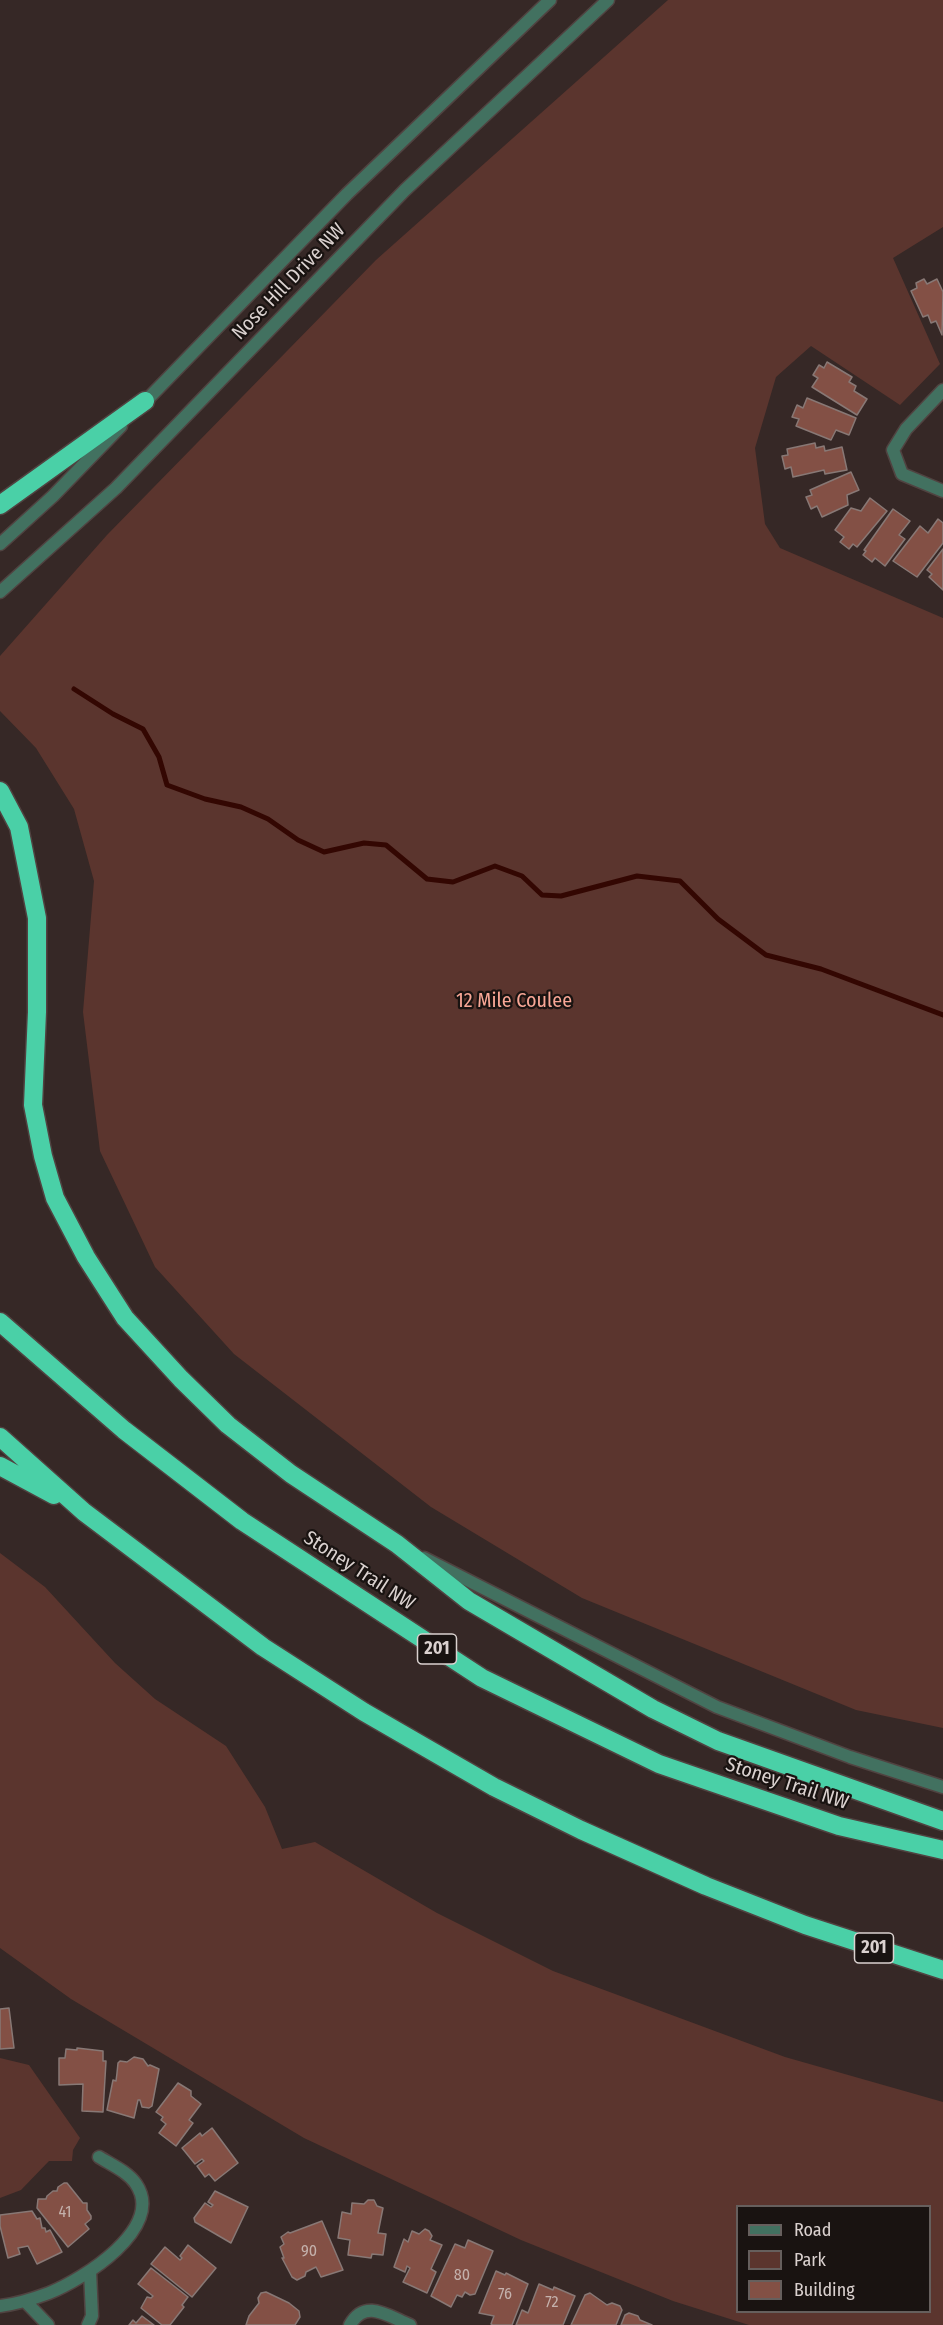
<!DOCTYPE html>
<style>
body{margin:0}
#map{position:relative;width:943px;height:2325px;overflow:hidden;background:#362826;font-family:"Fira Sans Condensed",sans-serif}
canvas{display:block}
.legend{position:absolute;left:736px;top:2205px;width:195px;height:108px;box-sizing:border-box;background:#191311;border:2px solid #665f5d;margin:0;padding:8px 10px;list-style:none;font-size:18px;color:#dad1cf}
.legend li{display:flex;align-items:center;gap:12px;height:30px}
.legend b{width:30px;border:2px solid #665f5d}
</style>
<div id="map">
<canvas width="943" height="2325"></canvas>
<ul class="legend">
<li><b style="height:8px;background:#427160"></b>Road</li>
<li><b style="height:16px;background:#5b352e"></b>Park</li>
<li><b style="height:16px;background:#835045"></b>Building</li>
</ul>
</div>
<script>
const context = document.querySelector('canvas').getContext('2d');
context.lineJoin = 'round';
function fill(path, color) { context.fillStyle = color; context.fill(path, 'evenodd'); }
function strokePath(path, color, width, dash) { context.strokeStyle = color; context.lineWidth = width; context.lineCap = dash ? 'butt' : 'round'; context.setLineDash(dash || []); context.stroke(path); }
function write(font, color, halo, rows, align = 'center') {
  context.font = font + ' "Fira Sans Condensed",sans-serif'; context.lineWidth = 4.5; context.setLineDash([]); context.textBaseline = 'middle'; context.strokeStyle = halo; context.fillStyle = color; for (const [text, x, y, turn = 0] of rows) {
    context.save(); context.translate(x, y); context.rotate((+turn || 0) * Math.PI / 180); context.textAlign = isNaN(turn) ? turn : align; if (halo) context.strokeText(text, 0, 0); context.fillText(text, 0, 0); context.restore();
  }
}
fill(new Path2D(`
 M668,0H943V227L893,258L940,364L900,405L811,346L776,377L755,448L765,524L780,548L943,618V1728L856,1710L582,1598L431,1507L234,1354L155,1267L100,1151L83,1012L94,881L74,809L36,748L0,711V656L107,535L376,260Z
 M0,1553L45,1587L115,1663L155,1699L226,1746L265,1807L282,1849L315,1842L437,1913L553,1971L785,2057L943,2102V2325H749L673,2301L521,2240L304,2138L71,1999L0,1948ZM738,2206H930V2312H738Z
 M0,2058L29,2065L80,2138L73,2150L72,2161H49L21,2190L0,2198Z`), '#5b352e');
strokePath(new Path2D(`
 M74,689L113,714L143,729L159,757L167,785L205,799L241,807L268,819L298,840L324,852L364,843L386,845L427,879L453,882L495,866L522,876L542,895L561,896L637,876L680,881L718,919L766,955L821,969L943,1015`), '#330702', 5);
const building = new Path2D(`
 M924,279L927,284L937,279L943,292L942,335L936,321L931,323L928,315L923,317L911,291L917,288L916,283Z
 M827,362L852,377L849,382L856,386L854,391L867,399L857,415L812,387L818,378L813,375L819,365L824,368Z
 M807,398L856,418L849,435L836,430L831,440L796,426L799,419L792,417L797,405L803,408Z
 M815,443L816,448L824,446L825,451L842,447L847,470L825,474L824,470L793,477L791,467L785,469L782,456L788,455L787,449Z
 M851,472L859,490L847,495L848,505L822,517L817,506L811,509L806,497L812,495L810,490Z
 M870,498L887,511L857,547L853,544L849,549L840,542L844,537L835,530L851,508L861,511Z
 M893,509L910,521L899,535L905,539L885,566L875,558L872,562L863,555L866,551L864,550Z
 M938,519L943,523V543L917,577L893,561L920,526L928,533Z
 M943,549V590L929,577L932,574L927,570Z
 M9,2008L14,2048L0,2049V2009Z
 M77,2048L103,2051V2061H106L103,2112L82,2111L83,2084L59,2085V2058H65L66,2049L77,2050Z
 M134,2057L143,2059L148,2066L150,2065L159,2069L152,2106L149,2108L142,2107L140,2100H138L134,2118L107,2110L113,2080L116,2081L117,2073L118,2063L120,2061L127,2062Z
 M178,2083L191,2091V2096L201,2104L189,2120L193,2123L176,2146L159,2133L166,2124L161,2120L163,2117L156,2112Z
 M212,2128L238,2163L215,2181L209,2174L205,2177L197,2166L204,2161L202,2159L195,2164L182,2148L200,2133L202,2136Z
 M64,2183H67L83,2203H87V2210L91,2216V2219L85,2224L89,2229L68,2247L37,2208L38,2199H46L47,2196L53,2191H57L58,2187Z
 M215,2191L248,2207L231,2243L195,2222L194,2218L205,2203L211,2207L213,2205L208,2202Z
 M368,2200H374L377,2206L383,2208L378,2233L386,2234L383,2255L372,2254L371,2258L348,2255L350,2240L338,2238L342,2212L351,2214L352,2203L364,2204Z
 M32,2211L37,2219L40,2218L42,2228H45L46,2232L50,2230L62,2252L37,2264L28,2246L18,2248L20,2254L8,2258L0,2226V2215Z
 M322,2221L343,2270L321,2277L316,2267L306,2272L305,2276L297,2280L292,2277L282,2258H284L280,2247L284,2244L281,2237L288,2232L290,2233Z
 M425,2229L429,2231L432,2236L430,2240L442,2245L431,2269L436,2272L427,2293L403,2282L410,2268L407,2266L405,2272L394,2267L404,2239L408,2242L412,2231L419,2234Z
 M468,2240L493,2251L475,2294L470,2295L465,2292L462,2297L457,2295L451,2307L431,2296L455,2244L465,2248Z
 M188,2245L216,2268L192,2297L151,2264L165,2247L180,2260L182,2258L180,2256Z
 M151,2268L188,2297L182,2305L184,2307L170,2325H162L141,2308L147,2297L151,2298L153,2296L138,2284Z
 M496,2271L505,2275L506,2273L528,2284L512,2325H493L491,2324L494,2316L479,2313Z
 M539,2284L553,2290L554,2287L575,2296L563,2325H516L522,2310L528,2313Z
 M266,2292L289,2303L299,2311L300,2317L295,2325H246L249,2316L259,2303L258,2298L261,2293Z
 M590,2293L607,2305L612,2303L620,2306L622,2310L616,2325H571L585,2295Z
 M629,2313L638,2316L640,2320L652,2325H621L625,2315Z
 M142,2316L154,2325H129L133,2320L136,2323Z`);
fill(building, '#835045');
strokePath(building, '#887875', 1.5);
const minor = new Path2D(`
 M943,390L906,429L893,450L902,474L943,491
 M25,2301L48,2325
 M0,2306C17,2304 33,2299 49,2293C82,2280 166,2228 136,2184C128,2172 112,2165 99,2157
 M88,2325L92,2316L90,2271
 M350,2325C365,2298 388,2316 410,2325`);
const tertiary = new Path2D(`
 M140,407L347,194L550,0
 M0,544L53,496L121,426
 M0,592L116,488L405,190L608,0
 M424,1558L717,1707L850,1757L943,1787`);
const motorway = new Path2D(`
 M0,505L145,401
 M0,791L19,827L37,918V1012L33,1105L43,1156L55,1198L86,1257L125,1318L181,1379L228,1425L291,1474L397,1544L469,1601L653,1709L718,1741L943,1821
 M0,1322L124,1430L242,1521L482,1678L659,1764L839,1826L943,1850
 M0,1437L84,1512L263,1647L364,1712L494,1787L581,1830L706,1886L805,1925L943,1970
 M0,1466L54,1495`);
strokePath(minor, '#504341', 15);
strokePath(tertiary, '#504341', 15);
strokePath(motorway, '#504341', 21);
strokePath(minor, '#427160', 12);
strokePath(tertiary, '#427160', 12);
strokePath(motorway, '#4ad0a7', 18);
write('16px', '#c4b1ac', null, [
 ["41",65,2213],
 ["90",309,2252],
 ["80",462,2276],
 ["76",505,2295],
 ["72",552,2303]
]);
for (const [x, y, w] of [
 [437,1649,39],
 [874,1948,39]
]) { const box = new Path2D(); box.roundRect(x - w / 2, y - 15, w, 30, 4.5); context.fillStyle = '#191311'; context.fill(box); strokePath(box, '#dad1cf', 1.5); }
write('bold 18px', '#dad1cf', null, [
 ["201",437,1649],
 ["201",874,1948]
]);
write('20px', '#dad1cf', '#191311', [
 ["Nose Hill Drive NW",289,282,-46],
 ["Stoney Trail NW",359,1571,33],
 ["Stoney Trail NW",787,1784,18]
]);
write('20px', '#f9a796', '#191311', [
 ["12 Mile Coulee",514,1001]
]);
</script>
